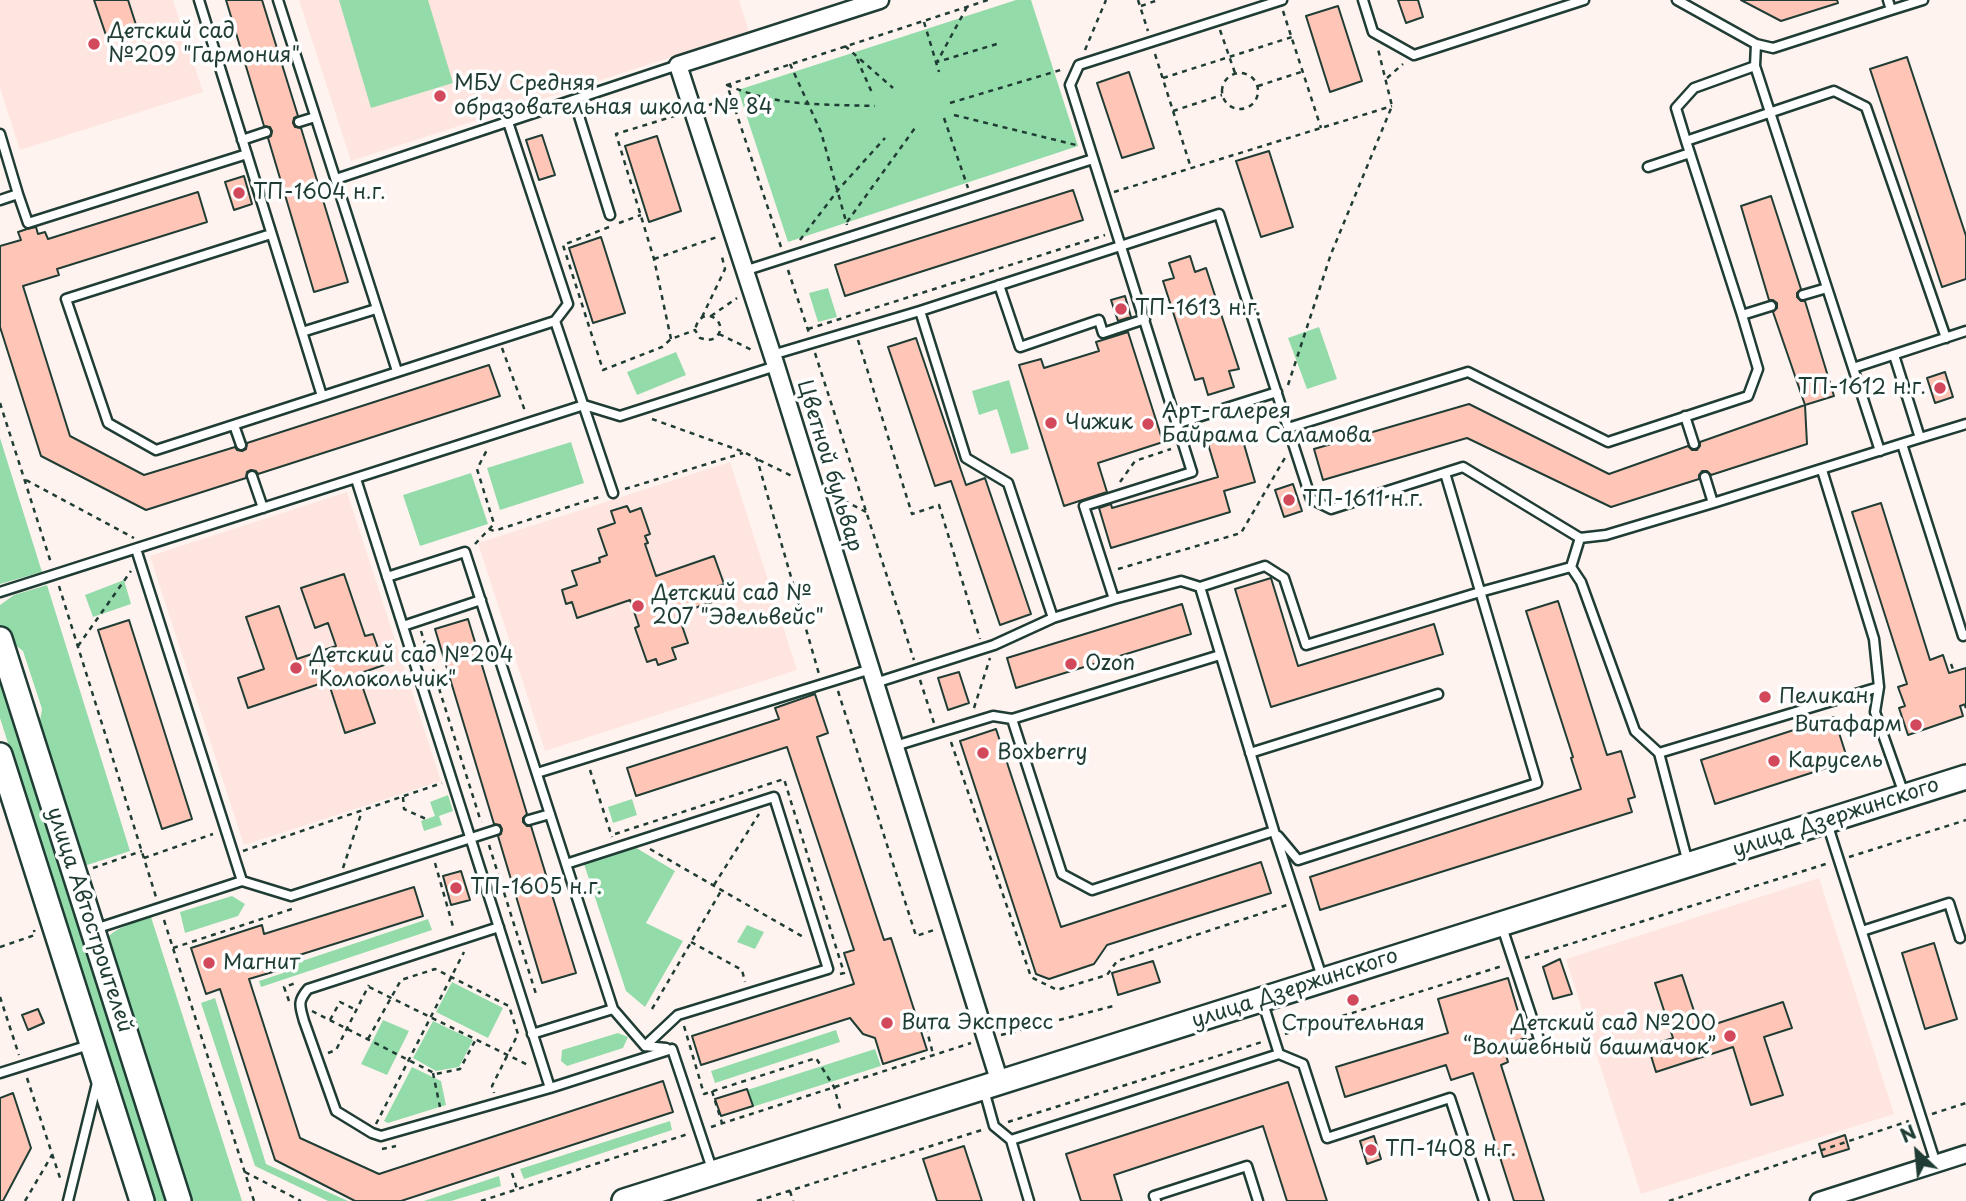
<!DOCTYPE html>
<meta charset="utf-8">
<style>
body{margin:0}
#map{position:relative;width:1966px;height:1201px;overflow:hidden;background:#fff3f0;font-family:"Playpen Sans",sans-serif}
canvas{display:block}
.north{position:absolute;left:1882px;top:1117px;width:70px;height:70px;-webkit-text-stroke:5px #fff;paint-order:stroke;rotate:334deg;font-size:19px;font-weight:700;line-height:28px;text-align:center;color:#1f3d34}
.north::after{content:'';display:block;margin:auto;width:24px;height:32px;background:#1f3d34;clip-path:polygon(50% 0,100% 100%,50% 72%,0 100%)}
</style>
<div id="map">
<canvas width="1966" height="1201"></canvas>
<div class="north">N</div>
</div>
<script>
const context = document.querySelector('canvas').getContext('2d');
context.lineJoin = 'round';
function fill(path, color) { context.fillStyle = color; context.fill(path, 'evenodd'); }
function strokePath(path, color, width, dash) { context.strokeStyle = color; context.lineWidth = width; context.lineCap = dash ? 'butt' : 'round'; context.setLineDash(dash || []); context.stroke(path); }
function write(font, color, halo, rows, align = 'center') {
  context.font = font + ' "Playpen Sans",sans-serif'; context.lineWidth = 7; context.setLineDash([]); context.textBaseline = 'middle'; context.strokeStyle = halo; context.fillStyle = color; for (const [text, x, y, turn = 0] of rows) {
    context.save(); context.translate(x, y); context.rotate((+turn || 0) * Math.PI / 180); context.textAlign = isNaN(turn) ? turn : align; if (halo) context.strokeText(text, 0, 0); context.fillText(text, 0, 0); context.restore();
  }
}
fill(new Path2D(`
 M0,0H173L203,92L20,150L0,88Z
 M299,0H739L749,32L351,161Z
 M730,462L797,670L545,751L478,543Z
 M347,492L441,781L244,845L150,556Z
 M1819,878L1894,1114L1641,1194L1566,959Z`), '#ffe5df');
fill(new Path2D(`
 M339,0H428L453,83L371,108Z
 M1016,0H1031L1078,146L788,242L738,90Z
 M828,288L837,317L818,322L809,293Z
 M1319,327L1337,379L1307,389L1288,338Z
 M676,352L686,375L637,395L627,372Z
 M1009,380L1029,449L1011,454L997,409L979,415L972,391Z
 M0,438L42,572L0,584Z
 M571,442L584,483L500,510L487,468Z
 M471,473L488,524L420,546L403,495Z
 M124,580L131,604L93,617L85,595Z
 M47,585L130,851L78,868L37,738L42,709L23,651L4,636L0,624V605L14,595Z
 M0,665L170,1201H153L0,718Z
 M448,795L453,811L439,816L442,825L424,831L421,821L435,816L430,802Z
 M632,799L637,815L613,823L608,807Z
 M633,846L675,871L646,923L683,941L645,1007L626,991L584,864Z
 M232,896L245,904L238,916L185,933L180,912Z
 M151,917L242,1201H182L104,942C113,927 136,923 151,917Z
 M428,919L432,930L261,987L259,981L289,971L287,966Z
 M747,925L764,932L755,949L737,942Z
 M452,982L503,1008L488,1038L436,1012Z
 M215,998L266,1164L348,1201H328L255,1166L201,1003Z
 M383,1020L409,1031L387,1075L361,1064Z
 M433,1021L473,1040L459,1067L436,1071L413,1058Z
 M836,1030L840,1042L715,1083L711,1071Z
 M618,1033L628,1037L623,1048L567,1066L561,1061L562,1050Z
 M875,1049L881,1066L746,1109L741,1092Z
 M412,1067L441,1081L446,1105L388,1123L384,1121Z
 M670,1121L672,1130L524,1179L520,1169Z
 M499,1176L501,1186L451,1201H424Z`), '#94dbaa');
const building = new Path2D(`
 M94,0H128L138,31L108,41Z
 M226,0H262L298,116L294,118L293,123L295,127L301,128L348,282L314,292L268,138L271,136L272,131L270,127L264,126Z
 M1398,0H1418L1423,17L1406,23Z
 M1741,0H1837L1838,3L1781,21Z
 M1338,6L1362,81L1330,92L1306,16Z
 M1907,57L1966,236V279L1942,287L1870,69Z
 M1129,72L1154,148L1122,158L1097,83Z
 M542,135L555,175L539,180L526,140Z
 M657,136L681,211L649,222L625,146Z
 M1269,151L1293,227L1261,237L1236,161Z
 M244,176L252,204L234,210L225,182Z
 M1073,190L1083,220L845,296L835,265Z
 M198,192L207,222L57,269L59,275L23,286L70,436L144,475L235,447L237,450L242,451L246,449L247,443L489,365L500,396L258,474L256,471L251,470L247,472L246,478L146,510L41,456L0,327V246L21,240L18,232L27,229L36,227L38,234L45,232L48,239Z
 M1771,196L1801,289L1797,293V297L1801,301H1805L1834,396L1805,405L1773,312L1777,308V303L1773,300H1769L1741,206Z
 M601,237L625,313L593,323L569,248Z
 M1190,256L1195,272L1206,268L1239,369L1229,371L1234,387L1208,395L1203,378L1195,380L1163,281L1174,278L1169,263Z
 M1125,296L1131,317L1118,321L1111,300Z
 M1128,332L1163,442L1098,463L1107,492L1064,506L1019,365L1041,359L1044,368L1099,351L1096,342Z
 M916,338L966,485L985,478L1031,614L1000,625L951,481L935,486L888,347Z
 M1945,372L1953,397L1935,403L1927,378Z
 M1469,404L1609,474L1688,446L1692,450H1697L1700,446V442L1805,405L1807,444L1711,475L1707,471H1702L1699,475V479L1611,507L1467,438L1323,480L1314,449Z
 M1241,434L1255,482L1224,491L1230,512L1111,548L1099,508L1111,504L1112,508L1218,477L1208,444Z
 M1293,484L1302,511L1284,517L1275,490Z
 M1881,503L1930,660L1943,655L1949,673L1966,668V704L1960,706L1963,716L1908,735L1899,708L1905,706L1898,687L1907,684L1852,512Z
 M627,506L630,512L641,508L650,534L645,536L648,543L645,544L656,576L714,556L724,584L708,590L712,602L689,610L691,616L680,620L688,643L672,648L676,659L658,665L656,659L647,662L635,628L639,626L630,600L577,618L572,602L566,604L562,590L577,585L572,571L600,562L599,558L607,555L598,529L615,523L611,511Z
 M344,574L365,636L373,634L384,665L358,674L375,723L345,733L328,681L248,708L238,678L264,669L246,617L279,606L297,659L336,646L328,623L315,628L301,588Z
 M1271,578L1298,666L1434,624L1443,654L1271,707L1235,589Z
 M1558,601L1607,755L1621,751L1635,797L1628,799L1632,812L1320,910L1310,877L1581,789L1571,758L1573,757L1526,611Z
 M1182,604L1191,634L1016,688L1007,658Z
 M468,619L527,814L523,818V822L527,826H531L576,973L542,983L498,836L501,834L502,829L500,825L494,824L435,629Z
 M129,620L192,819L162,829L98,630Z
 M959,672L969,703L948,710L938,678Z
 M815,694L828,733L817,737L884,940L891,938L927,1050L883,1064L875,1038L863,1034L850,1018L701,1065L692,1036L854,984L844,953L854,950L787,747L636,796L627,768L779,719L775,708Z
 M1834,717L1848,761L1715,804L1701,760Z
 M996,729L1061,927L1261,862L1271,893L1107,945L1094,964L1049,979L1036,974L960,741Z
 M461,871L470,900L451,905L443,876Z
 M414,887L423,916L274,963L276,971L249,979L300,1138L379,1174L663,1081L673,1112L401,1201H355L275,1160L220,989L206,994L191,948L262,925L264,934Z
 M1934,943L1957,1019L1925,1029L1902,953Z
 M1560,959L1572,994L1553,999L1543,967Z
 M1153,961L1160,982L1118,995L1112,973Z
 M1682,975L1700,1029L1783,1002L1792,1028L1764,1037L1783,1095L1751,1105L1733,1047L1656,1072L1648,1046L1673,1038L1655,983Z
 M1508,978L1526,1038L1503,1045L1508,1062L1501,1065L1544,1201H1514L1473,1073L1451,1080L1446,1065L1345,1097L1336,1067L1448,1033L1438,999Z
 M38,1009L44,1023L28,1030L22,1015Z
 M1288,1082L1327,1201H1287L1263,1126L1114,1175L1122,1201H1081L1066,1154Z
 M747,1089L753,1106L721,1116L715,1099Z
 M13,1093L31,1148L3,1201H0V1098Z
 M1845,1135L1849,1149L1823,1157L1819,1144Z
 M1374,1136L1381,1159L1367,1164L1360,1141Z
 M964,1146L982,1201H937L923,1159Z`);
fill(building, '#ffc5b6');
strokePath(building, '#1f3d34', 2);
const service = new Path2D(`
 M199,0L322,396
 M278,0L397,371
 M1363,0L1373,32L1414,55L1584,0
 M1677,0L1756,44L1755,66L1880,451
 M1891,10L1923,0
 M1756,44L1773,48L1891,10L1888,0
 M1755,66L1694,88L1676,108L1686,141L1834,91L1866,107L1946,338
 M574,100L610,215
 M299,122L315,117
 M0,134L18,194
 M242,140L266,132
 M1648,167L1690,153
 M336,179L678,65
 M0,200L18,194L28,223L247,154
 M271,234L66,299L108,423L156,450L555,321L568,304L508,122
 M744,271L1093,159
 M999,285L1020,347L1099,320L1103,333L1145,319
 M1803,295L1827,288
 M920,311L1219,214L1311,499L1331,509L1463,467L1580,538L1606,535L1713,503
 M1742,315L1771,306
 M555,321L613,493
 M302,332L376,309
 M772,355L920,311L966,458L1008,483L1053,618
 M1853,368L1966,331
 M1685,416L1694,444
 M1179,423L1277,392
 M234,425L241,445
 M1288,428L1468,372L1608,442L1748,396L1758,369L1742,315L1686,141
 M1920,438L1966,424
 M1902,444L1963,636L1966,635
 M1822,470L1874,639L1879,687L1875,712L1904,794
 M252,476L263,508
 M1705,477L1713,503L1920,438L1894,355
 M356,479L550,1088
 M136,549L242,881L291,896L496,830
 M1571,567L1581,582L1635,731L1659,753
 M1571,567L1580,538
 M387,577L465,552L613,1009L645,1046L666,1048
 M1200,587L1265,566L1284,578L1306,645L1480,592L1571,567
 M0,592L584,405L620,416L776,366
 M1114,599L1084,506L1192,472L1070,85L1079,65L1282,0
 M403,626L481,600
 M875,683L994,645L1053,618L1114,599L1181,581L1200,587L1274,831L1322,977
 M1012,719L1062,874L1092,890L1274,831
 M895,746L993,716L1012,719L1220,655
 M1250,753L1438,694
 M537,773L871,669
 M529,820L550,814
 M1827,823L1936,1164
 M1278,836L1298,860L1537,783L1445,473
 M1688,863L1659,753L1879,687
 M566,864L774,797L828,969L678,1015L645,1046
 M499,927L308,989C297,1002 300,1006 304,1021L336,1111L372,1133L381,1136L550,1088L672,1049
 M1502,927L1540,1042L1516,1050
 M95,929L242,881
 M1862,931L1949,903L1960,938
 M1262,1000L1279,1054
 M532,1034L613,1009
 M672,1049L712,1169
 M0,1073L89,1045
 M984,1090L994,1126L1011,1140L1029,1201
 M1011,1140L1279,1054L1303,1064L1327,1138L1450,1098L1484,1201
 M68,1201L97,1083
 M1156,1201L1154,1196L1247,1166L1258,1201`);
const minor = new Path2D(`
 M880,0L678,65L776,366L1000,1083
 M1819,1201L1966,1154`);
const secondary = new Path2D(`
 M0,639L179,1201
 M0,755L142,1201
 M624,1201L1966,777`);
strokePath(service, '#1f3d34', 13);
strokePath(minor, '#1f3d34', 21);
strokePath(secondary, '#1f3d34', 28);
strokePath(new Path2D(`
 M1138,0L1148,31
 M1141,6L1158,0
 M967,7L937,62L1000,43
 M1283,11L1321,128
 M924,22L939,72
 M1220,30L1235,73
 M845,46L893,88
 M1085,50L1106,0
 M1155,54L1191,168
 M857,59L873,95
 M790,64L821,132L847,225
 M1222 91a18 18 0 1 1 36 0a18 18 0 1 1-36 0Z
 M1163,78L1292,37
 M1387,78L1403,64
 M727,85C778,107 821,104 875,106
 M1258,86L1301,72
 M950,103L1064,69
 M709,105L731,97
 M1173,111L1222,95
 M954,115L1076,145
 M944,118L968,188
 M1114,192L1392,106
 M847,222L915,128
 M619,223L641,215
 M609,227L563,245L603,370L662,347L671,339L695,330L700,338C707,340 712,341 717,336C730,322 701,302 695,330
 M800,240L838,190L885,138
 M781,247L727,85L988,0
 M654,259L717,237
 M788,270L809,333
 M711,316L737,298
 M702,317L725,269L721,253
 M808,329L1105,235
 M719,334L754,351
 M671,339L654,259L616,134L678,115
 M858,340L912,514L939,505L980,639
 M502,348L525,411
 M815,353L914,660
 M1288,385L1331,254L1392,106L1378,49
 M0,403L51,563
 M652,419L744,452L757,459L819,674
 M759,460L794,477
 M26,480L134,538
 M1120,482L1135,461L1171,449
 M625,489L743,453
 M835,496L866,512
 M489,529L494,531L602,496
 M475,544L494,524L477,469L488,448
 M1118,569L1241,533L1286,456
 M59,586L156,897
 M421,631L481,822
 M78,646L131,571
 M1951,664L1954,672
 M920,680L934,723
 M838,691L916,936L934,930
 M1965,705L1966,708
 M974,708L990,658
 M951,742L1031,977L1057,990L1107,975L1117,961L1287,905
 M590,770L612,837
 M403,797L404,809L426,819
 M615,834L784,779L844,973L840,974
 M489,845L536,994
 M650,849L805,938
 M243,851L442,783
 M1849,857L1966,820
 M144,858L213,834
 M435,863L454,930
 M93,868L142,851
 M343,868L362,811
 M714,885L759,814
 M164,920L254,1201
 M691,942L742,970L745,982
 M0,947L35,935L34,930
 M173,948L295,908
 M1525,958L1829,863
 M369,987L530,1066
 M0,997L19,1055
 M289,1001L284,987L296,983
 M652,1009L721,891
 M312,1011L436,1074L460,1069L476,1039
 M330,1020L340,1002L356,1010
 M684,1026L704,1094L816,1058L834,1087L841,1112
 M926,1027L933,1054
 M1285,1034L1502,966
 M1001,1035L1113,1006
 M368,1039L401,980L435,969L509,1006L518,1034L492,1086L494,1093
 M328,1053L336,1050L369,985
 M433,1073L440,1107
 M27,1078L61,1181
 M712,1091L722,1123
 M1932,1114L1966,1103
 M1008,1122L1262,1042
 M376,1124L464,952
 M711,1127L971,1043
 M382,1149L396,1146
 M245,1172L301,1201
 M512,1173L517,1189
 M790,1191L793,1201
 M25,1201L52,1155
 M481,1201L688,1134
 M757,1201L985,1129
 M1669,1201L1909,1121`), '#1f3d34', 2.5, [5, 5]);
strokePath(service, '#fff', 8);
strokePath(minor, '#fff', 16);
strokePath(secondary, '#fff', 23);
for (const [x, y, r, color] of [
 [94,44,7,"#d1495b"],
 [440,96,7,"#d1495b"],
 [239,193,7,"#d1495b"],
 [1121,309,7,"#d1495b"],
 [1940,388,7,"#d1495b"],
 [1051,423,7,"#d1495b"],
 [1148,424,7,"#d1495b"],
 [1289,500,7,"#d1495b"],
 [638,606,7,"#d1495b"],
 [1071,664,7,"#d1495b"],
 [296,668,7,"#d1495b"],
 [1765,697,7,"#d1495b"],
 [1916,725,7,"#d1495b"],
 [983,753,7,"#d1495b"],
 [1774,761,7,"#d1495b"],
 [456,888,7,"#d1495b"],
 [209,963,7,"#d1495b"],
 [1353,1000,7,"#d1495b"],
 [887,1023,7,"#d1495b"],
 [1730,1036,7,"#d1495b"],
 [1371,1150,7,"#d1495b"]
]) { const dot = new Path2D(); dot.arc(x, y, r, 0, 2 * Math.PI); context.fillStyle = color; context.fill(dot); strokePath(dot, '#fff', 2.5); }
write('21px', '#1f3d34', '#fff', [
 ["Детский сад",108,32],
 ["№209 \"Гармония\"",108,56],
 ["МБУ Средняя",454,84],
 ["образовательная школа № 84",454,108],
 ["ТП-1604 н.г.",253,193],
 ["ТП-1613 н.г.",1135,309],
 ["ТП-1612 н.г.",1926,388,"right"],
 ["Арт-галерея",1162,412],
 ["Байрама Саламова",1162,436],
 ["Чижик",1065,423],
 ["ТП-1611 н.г.",1303,500],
 ["Детский сад №",652,594],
 ["207 \"Эдельвейс\"",652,618],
 ["Детский сад №204",310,656],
 ["\"Колокольчик\"",310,680],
 ["Ozon",1085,664],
 ["Пеликан",1779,697],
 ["Витафарм",1902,725,"right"],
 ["Boxberry",997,753],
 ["Карусель",1788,761],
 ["ТП-1605 н.г.",470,888],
 ["Магнит",223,963],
 ["Вита Экспресс",901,1023],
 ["Строительная",1353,1024,"center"],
 ["Детский сад №200",1716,1024,"right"],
 ["“Волшебный башмачок”",1716,1048,"right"],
 ["ТП-1408 н.г.",1385,1150]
], 'left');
write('21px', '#1f3d34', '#fff', [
 ["Цветной бульвар",829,466,73],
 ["улица Дзержинского",1836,818,-18],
 ["улица Автостроителей",89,920,72],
 ["улица Дзержинского",1295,989,-18]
]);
</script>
